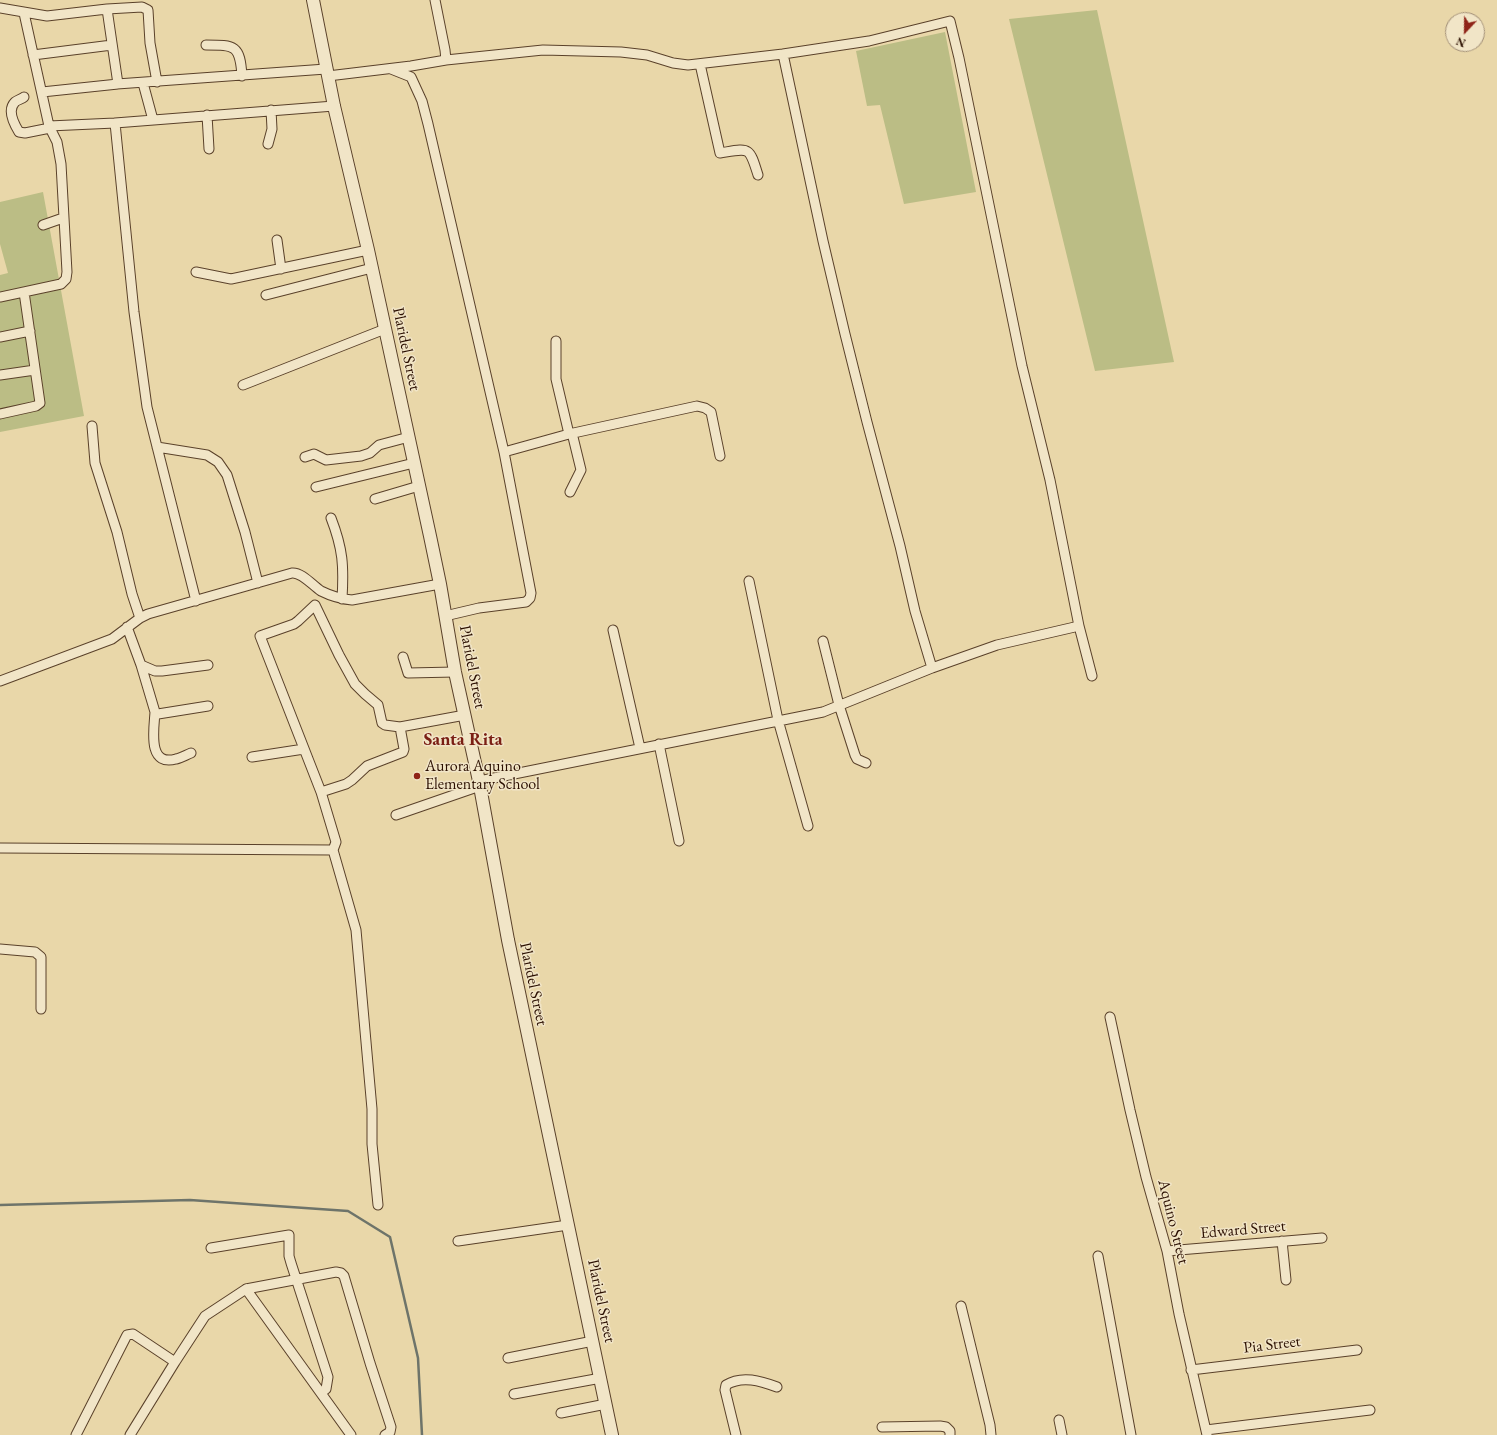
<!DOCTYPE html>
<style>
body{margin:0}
#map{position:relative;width:1497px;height:1435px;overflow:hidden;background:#e9d7a9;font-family:"EB Garamond",serif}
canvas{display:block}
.north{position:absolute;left:1445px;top:12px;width:40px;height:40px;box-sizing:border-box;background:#f1e5c7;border:1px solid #a28f77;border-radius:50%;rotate:202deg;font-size:11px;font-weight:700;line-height:16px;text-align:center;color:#2b0f00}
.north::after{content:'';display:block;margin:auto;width:14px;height:18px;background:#8f2418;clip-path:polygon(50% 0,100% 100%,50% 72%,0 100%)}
</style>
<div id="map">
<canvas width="1497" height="1435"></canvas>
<div class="north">N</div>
</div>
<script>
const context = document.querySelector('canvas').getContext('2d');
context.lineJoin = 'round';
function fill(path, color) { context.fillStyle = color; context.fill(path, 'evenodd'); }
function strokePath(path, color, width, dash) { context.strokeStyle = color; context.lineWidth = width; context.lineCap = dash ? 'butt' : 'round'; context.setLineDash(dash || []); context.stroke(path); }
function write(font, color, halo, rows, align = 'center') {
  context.font = font + ' "EB Garamond",serif'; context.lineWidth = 3; context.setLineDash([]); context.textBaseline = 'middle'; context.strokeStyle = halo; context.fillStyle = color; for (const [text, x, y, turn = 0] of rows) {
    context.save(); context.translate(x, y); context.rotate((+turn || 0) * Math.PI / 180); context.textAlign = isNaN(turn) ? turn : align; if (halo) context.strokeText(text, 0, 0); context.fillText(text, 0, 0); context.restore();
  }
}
fill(new Path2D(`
 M1097,10L1174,362L1095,371L1009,19Z
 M945,32L976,192L904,204L880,105L867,106L856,51Z
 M43,192L84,416L0,432V275L8,273L0,244V202Z`), '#bbbd85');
strokePath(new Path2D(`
 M0,1205L190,1200L348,1211L390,1237L418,1358L422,1435`), '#6e746a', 2.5);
const minor = new Path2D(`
 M435,0L445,50L446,60
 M0,8L47,16L107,9L118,84L42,92
 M107,9L142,7L148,10L150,43L157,82
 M24,13L49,126L115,123L334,106
 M206,45C235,45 240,45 242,76
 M33,55L112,45
 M700,64L720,153C750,148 749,146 758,175
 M391,69L411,77L422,101L428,124L504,452L531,593L530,598L526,602L479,608L445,616
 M328,76L411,66L446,60L543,50L621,52L647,55L673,63L688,65L783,54L823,241L845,334L867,422L900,546L915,611L932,668
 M143,83L153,120
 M117,84L326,69
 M24,97C22,99 17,100 15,102C7,110 14,124 19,132L25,133L50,128
 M207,115L209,149
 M115,123L134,312L147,407L196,601
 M268,144L272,129L271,110
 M43,225L63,218
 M277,240L281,269
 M196,272L231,279L368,250
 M266,295L372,268
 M0,297L61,284L66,279L67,272L61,164L57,142L49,126
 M0,337L30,331
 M0,375L35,370
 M243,385L385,329
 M0,414L36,406L40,403L24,292
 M92,426L95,463L117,532L132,594L140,618
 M569,434L697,406L705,408L711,412L720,456
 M157,447L207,455L218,462L227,475L245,532L258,583
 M504,452L569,434L556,379V341
 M305,457L314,454L326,460L361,456L370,453L379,445L409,437
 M316,487L414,463
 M570,492L581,470L572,433
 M375,499L419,486
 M331,518C343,549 344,566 342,599
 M749,581L778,720L808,826
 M1079,626L1092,676
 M127,627L141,665L155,712L158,714L208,706
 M613,630L640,748
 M823,641L839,705L855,755L857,759L866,763
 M403,657L408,673L455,672
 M141,665L155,671H162L208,665
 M0,681L112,639L140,618L148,614L292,573C302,572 313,586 321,591C331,596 341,599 352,600L440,584
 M155,712C154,729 147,767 176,759C181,758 186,755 191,753
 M659,744L679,841
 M252,757L304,749
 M479,781L823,712L932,668L997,645L1079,626L1050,480L1022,366L959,58L950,21L869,41L783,54
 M321,792L346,784L352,780L367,766L403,752L404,749L400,727L465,715
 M396,815L480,786
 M0,848L333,850L336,842L321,792L260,636L294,624L298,621L315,605L339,655L355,684L365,694L378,705L382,723L385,725L400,727
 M333,850L356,930L372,1109V1144L378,1205
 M0,949L35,952L41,957V1009
 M1110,1017L1130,1110L1146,1177L1167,1251L1179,1314L1207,1435
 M458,1241L568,1225
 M1282,1241L1286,1280
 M211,1248L289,1235V1256L291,1263L328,1377L326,1389L321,1393
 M1167,1251L1322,1238
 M1098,1256L1131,1435
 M246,1289L336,1272L341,1273L344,1276L370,1363L391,1427L390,1432L385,1435
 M961,1306L990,1425L991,1435
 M508,1358L593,1341
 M1191,1370L1357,1350
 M514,1394L601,1378
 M561,1413L606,1404
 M1059,1420L1062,1435
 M882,1427L940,1426L946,1427L950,1431V1435
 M1206,1430L1370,1410
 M76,1435L127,1335L133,1334L175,1362
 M130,1435L175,1362L205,1316L246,1289L351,1435
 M736,1435L725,1390L726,1385C742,1375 761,1381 777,1387`);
const tertiary = new Path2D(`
 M313,0L334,106L368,250L430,536L440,584L455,672L479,781L508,940L612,1435`);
strokePath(minor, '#5a412a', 11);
strokePath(tertiary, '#5a412a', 14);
strokePath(minor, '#f1e5c7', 9);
strokePath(tertiary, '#f1e5c7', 12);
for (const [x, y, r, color] of [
 [417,776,4,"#8f2418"]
]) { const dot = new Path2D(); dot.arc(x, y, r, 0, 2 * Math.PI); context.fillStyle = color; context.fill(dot); strokePath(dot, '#f1e5c7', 1.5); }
write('16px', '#2b0f00', '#f1e5c7', [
 ["Plaridel Street",406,349,78],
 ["Plaridel Street",472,667,79],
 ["Plaridel Street",533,984,78],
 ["Aquino Street",1173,1222,76],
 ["Edward Street",1243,1230,-5],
 ["Plaridel Street",601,1301,78],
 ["Pia Street",1272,1345,-7]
]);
write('16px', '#2b0f00', '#f1e5c7', [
 ["Aurora Aquino",425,767],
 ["Elementary School",425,785]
], 'left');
write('bold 18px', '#7a1f14', '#f1e5c7', [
 ["Santa Rita",463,740]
]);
</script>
